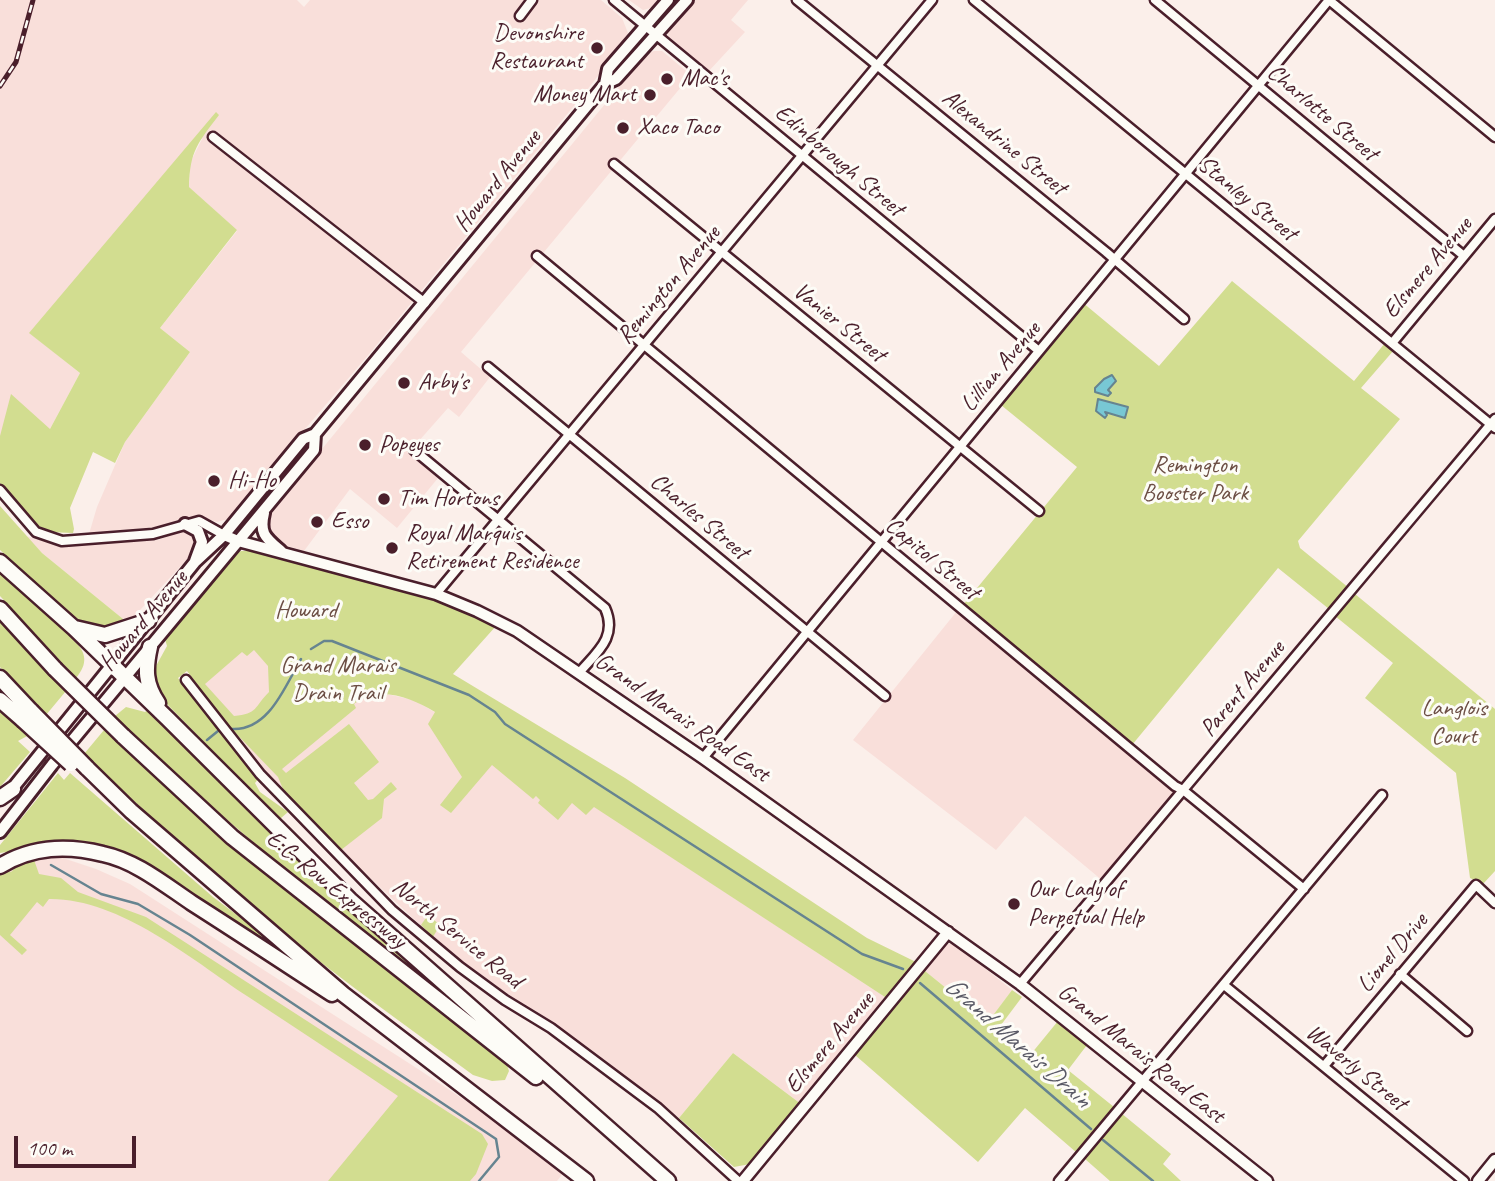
<!DOCTYPE html>
<style>
body{margin:0}
#map{position:relative;width:1495px;height:1181px;overflow:hidden;background:#fbefea;font-family:Caveat,sans-serif}
canvas{display:block}
.scale{position:absolute;left:14px;top:1136px;width:122px;height:32px;box-sizing:border-box;border:4px solid #4a1f2b;border-top:0;padding-left:9px;font-size:21px;line-height:24px;white-space:nowrap;color:#4a1f2b;-webkit-text-stroke:5px #fdfcf7;paint-order:stroke}
</style>
<div id="map">
<canvas width="1495" height="1181"></canvas>
<div class="scale">100 m</div>
</div>
<script>
const context = document.querySelector('canvas').getContext('2d');
context.lineJoin = 'round';
function fill(path, color) { context.fillStyle = color; context.fill(path, 'evenodd'); }
function strokePath(path, color, width, dash) { context.strokeStyle = color; context.lineWidth = width; context.lineCap = dash ? 'butt' : 'round'; context.setLineDash(dash || []); context.stroke(path); }
function write(font, color, halo, rows, align = 'center') {
  context.font = font + ' Caveat,sans-serif'; context.lineWidth = 6; context.setLineDash([]); context.textBaseline = 'middle'; context.strokeStyle = halo; context.fillStyle = color; for (const [text, x, y, turn = 0] of rows) {
    context.save(); context.translate(x, y); context.rotate((+turn || 0) * Math.PI / 180); context.textAlign = isNaN(turn) ? turn : align; if (halo) context.strokeText(text, 0, 0); context.fillText(text, 0, 0); context.restore();
  }
}
fill(new Path2D(`
 M0,0H297L304,7L310,0H601L622,18L628,33L625,41L587,90L370,353L228,519L217,522L199,516L185,517L165,526L89,534L97,507L125,442L190,352L160,328L237,231L189,187L190,163L203,137L30,333L80,373L50,429L0,436Z
 M629,0H660L654,7L643,10Z
 M692,0H748L731,20L745,32L708,72L668,36L667,30Z
 M654,51H662L691,75L461,352L490,377L459,417L448,408L410,451L438,478L397,528L350,489L304,551L273,542L268,536L266,519L276,505L646,54Z
 M184,531L192,533L195,543L192,554L128,623L42,553L25,536L66,546L158,540Z
 M957,611L1177,793L1103,881L1025,816L996,850L853,740Z
 M258,622L360,699L382,693L414,700L594,806L888,999L801,1104L733,1053L679,1118L569,1034L506,994L451,954L318,829L280,789L187,671Z
 M48,853L96,869L130,884L418,1069L520,1137L564,1172L557,1181H0V869Z
 M953,943L1012,990L988,1022L925,971L945,945Z`), '#f9dfda');
fill(new Path2D(`
 M216,112L219,115C198,143 190,150 189,187L237,230L160,328L190,352L125,442L115,463L93,452L70,508L74,529L73,533L50,532L33,523L0,483V436L11,394L50,429L80,373L29,333Z
 M1232,281L1354,381L1385,343L1394,350L1361,388L1400,419L1298,541L1300,548L1349,588L1329,609L1278,568L1132,745L963,605L1077,467L1001,405L1082,302L1159,366Z
 M0,506L42,553L128,623L113,629L83,625L0,550Z
 M241,551H259L435,601L496,626L453,674L625,778L867,938L918,963L888,999L594,807L586,815L572,803L558,820L538,803L540,800L536,796L533,799L492,765L451,813L440,805L462,777L428,724L435,712C411,698 378,684 354,704L356,708L282,769L286,773L349,724L379,762L354,783L368,800L373,799L391,782L397,789L384,799L382,818L341,850L285,794L278,777L226,723L187,671L178,678L259,778L255,783L260,792L288,812L280,819L157,694L149,677L156,673V666L167,646L165,639L237,553ZM254,650L268,666L269,692C254,707 258,714 234,716L205,684L242,652L247,656Z
 M0,568L76,637L73,640C87,652 88,664 76,678L0,596Z
 M1355,594L1495,709V871L1483,884L1470,878L1456,773L1365,698L1393,663L1335,616Z
 M0,619L66,691L46,715L0,667Z
 M126,707L145,712L148,710L434,980L433,983C323,899 212,815 115,716Z
 M0,708L29,735L18,741L30,752L0,787Z
 M104,730L192,809L506,1062L509,1071L505,1080L492,1081L473,1075C396,1018 317,963 245,901C190,854 137,804 84,754Z
 M58,773L64,780L70,773L213,897L329,984L104,850L10,856L6,852L0,853V845Z
 M33,857L39,874L61,878L78,892L146,917L482,1134L488,1144L476,1174L470,1181H328L398,1096C348,1062 297,1029 247,996C191,959 119,898 49,899L43,907L37,902L10,935L27,950L22,955L0,935V869L11,872L14,869L16,861Z
 M428,915L440,925L433,937L421,925Z
 M925,971L988,1022L1012,990L1022,997L998,1029L1031,1054L1058,1021L1087,1045L1068,1070L1114,1107L1077,1153L1025,1108L978,1162L855,1055Z
 M733,1053L801,1104L750,1164L734,1167L679,1118Z
 M1121,1113L1171,1154L1163,1164L1181,1181H1110L1085,1159Z`), '#d2dd90');
const water = new Path2D(`
 M1112,375L1116,381L1108,390L1111,393L1108,396L1095,392V388L1104,379Z
 M1098,399L1128,407L1125,418L1105,412L1107,415L1105,418L1096,411Z`);
fill(water, '#78c8d4');
strokePath(water, '#668490', 2);
strokePath(new Path2D(`
 M311,649L324,641H332L469,695L495,712L505,724L522,735L862,954L903,969
 M232,729C269,731 285,686 301,659
 M207,740L218,731
 M51,865L101,894L138,904L190,935L496,1139L499,1157L479,1181
 M920,983L1091,1129
 M1103,1140L1153,1181`), '#668490', 2.5);
const minor = new Path2D(`
 M614,0L1039,351
 M797,0L1106,252L1184,319
 M974,0L1495,428
 M1155,0L1464,256
 M1329,0L1495,137
 M520,16L532,0
 M213,137L425,303
 M614,164L1039,511
 M537,256L1175,786L1183,790L1304,889
 M1393,342L1495,219
 M488,367L885,696
 M414,450L605,608C618,637 597,652 579,673
 M0,490L36,532L62,541L153,534L199,521L224,535
 M436,594L932,0
 M186,680L260,774L392,910L460,967L505,1000L551,1028L658,1108L738,1181
 M703,758L1329,0
 M1400,974L1467,1031
 M1020,984L1495,419
 M1224,985L1464,1181
 M1324,1066L1476,885L1495,903
 M1059,1181L1382,795`);
const tertiary = new Path2D(`
 M224,535L238,541L436,594L477,611L517,631L703,758L1020,984L1267,1181
 M743,1181L948,932
 M1478,1181L1495,1160`);
const secondary = new Path2D(`
 M605,84L616,79L687,0
 M264,513C259,534 266,538 281,551
 M185,524L198,531L202,542L195,561
 M8,794L195,562L224,535L303,439L315,434L605,84L608,69L668,0
 M0,832L52,765L314,450L315,434`);
const motorway = new Path2D(`
 M0,562L74,628L168,719L350,900L668,1181
 M0,609L55,669
 M75,628L105,635L148,621
 M150,647C145,669 145,684 158,703
 M0,678L31,711
 M0,700L23,720
 M123,736L232,837L536,1077
 M87,768L131,811L343,994L586,1181
 M0,798L13,789
 M0,866C33,846 67,845 103,854C136,861 165,885 192,903C239,933 286,964 332,994`);
strokePath(minor, '#4a1f2b', 13);
strokePath(tertiary, '#4a1f2b', 15);
strokePath(secondary, '#4a1f2b', 16);
strokePath(motorway, '#4a1f2b', 19);
strokePath(minor, '#fdfcf7', 8);
strokePath(tertiary, '#fdfcf7', 10);
strokePath(secondary, '#fdfcf7', 10);
strokePath(motorway, '#fdfcf7', 14);
const rail = new Path2D(`
 M0,86L16,62L33,0`);
strokePath(rail, '#4a1f2b', 5);
strokePath(rail, '#fdfcf7', 2.5, [8]);
const motorwayBridge = new Path2D(`
 M55,669L123,736
 M31,711L87,768
 M23,720L71,764`);
strokePath(motorwayBridge, '#4a1f2b', 19, []);
strokePath(motorwayBridge, '#fdfcf7', 14);
for (const [x, y, r, color] of [
 [597,48,7,"#4a1f2b"],
 [667,79,7,"#4a1f2b"],
 [650,95,7,"#4a1f2b"],
 [623,128,7,"#4a1f2b"],
 [404,383,7,"#4a1f2b"],
 [365,445,7,"#4a1f2b"],
 [214,481,7,"#4a1f2b"],
 [384,499,7,"#4a1f2b"],
 [317,522,7,"#4a1f2b"],
 [392,548,7,"#4a1f2b"],
 [1014,904,7,"#4a1f2b"]
]) { const dot = new Path2D(); dot.arc(x, y, r, 0, 2 * Math.PI); context.fillStyle = color; context.fill(dot); strokePath(dot, '#fdfcf7', 2.5); }
write('24px', '#4a1f2b', '#fdfcf7', [
 ["Devonshire",583,34,"right"],
 ["Restaurant",583,62,"right"],
 ["Mac's",681,79],
 ["Money Mart",636,95,"right"],
 ["Xaco Taco",637,128],
 ["Arby's",418,383],
 ["Popeyes",379,445],
 ["Hi-Ho",228,481],
 ["Tim Hortons",398,499],
 ["Esso",331,522],
 ["Royal Marquis",406,534],
 ["Retirement Residence",406,562],
 ["Our Lady of",1028,890],
 ["Perpetual Help",1028,918]
], 'left');
write('24px', '#4a1f2b', '#fdfcf7', [
 ["Charlotte Street",1322,113,40],
 ["Alexandrine Street",1004,143,39],
 ["Edinborough Street",839,161,40],
 ["Howard Avenue",498,181,-51],
 ["Stanley Street",1247,199,39],
 ["Elsmere Avenue",1428,268,-50],
 ["Remington Avenue",669,285,-50],
 ["Vanier Street",839,323,39],
 ["Lillian Avenue",1001,367,-50],
 ["Charles Street",699,517,40],
 ["Capitol Street",932,559,40],
 ["Howard Avenue",144,621,-50],
 ["Parent Avenue",1243,689,-50],
 ["Grand Marais Road East",682,718,35],
 ["E.C. Row Expressway",336,890,39],
 ["North Service Road",457,934,39],
 ["Lionel Drive",1393,953,-50],
 ["Elsmere Avenue",830,1043,-50],
 ["Grand Marais Road East",1141,1054,39],
 ["Waverly Street",1356,1068,39]
]);
write('24px', '#6c4e44', '#fdfcf7', [
 ["Remington",1195,466],
 ["Booster Park",1195,494],
 ["Howard",306,611],
 ["Grand Marais",338,666],
 ["Drain Trail",338,694],
 ["Langlois",1454,709],
 ["Court",1454,737]
]);
write('italic 26px', '#5a5a66', '#fdfcf7', [
 ["Grand Marais Drain",1017,1043,41]
]);
</script>
